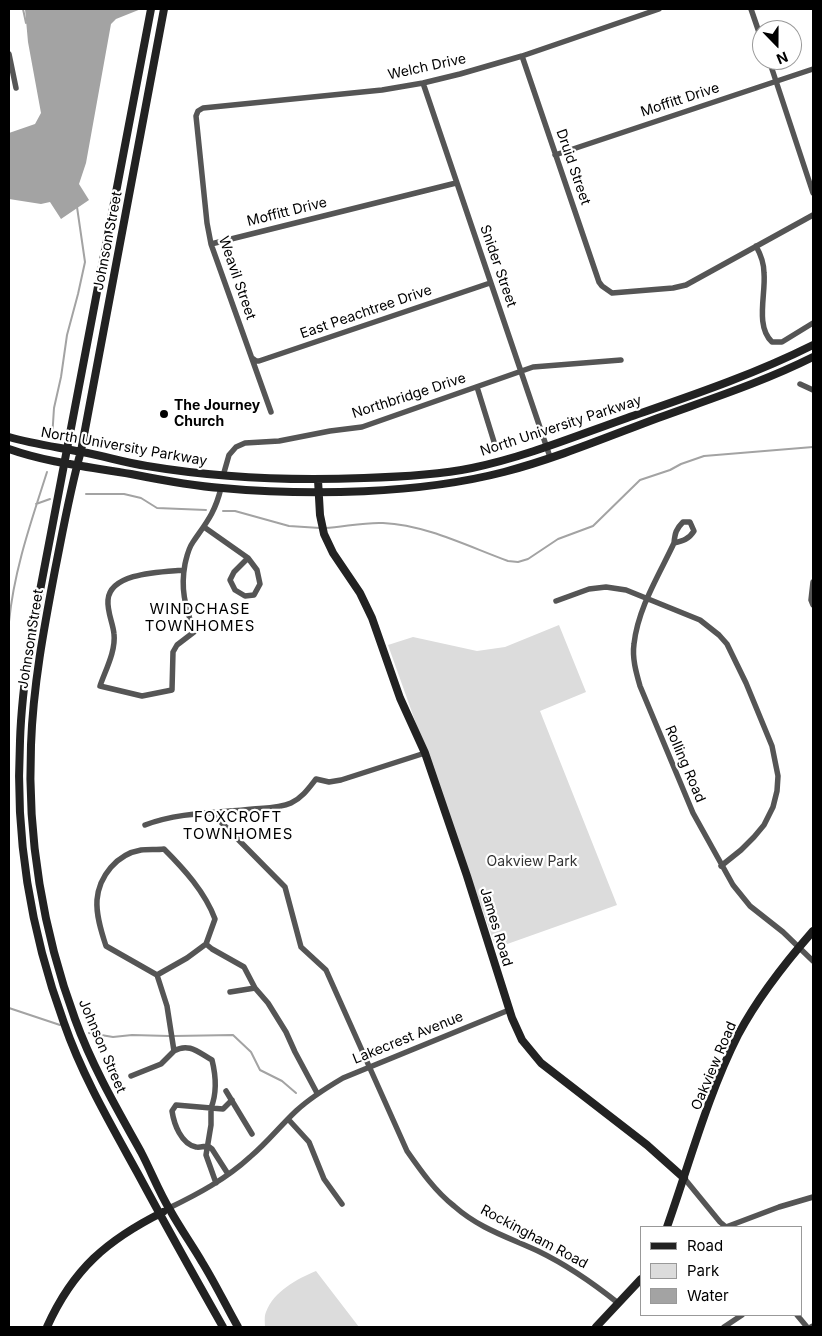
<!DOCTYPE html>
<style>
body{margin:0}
#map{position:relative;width:822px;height:1336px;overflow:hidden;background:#fff;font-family:Inter,sans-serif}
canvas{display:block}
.frame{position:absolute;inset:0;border:10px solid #000;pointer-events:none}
.legend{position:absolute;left:640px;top:1226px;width:162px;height:90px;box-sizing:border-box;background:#fff;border:1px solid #999;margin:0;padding:6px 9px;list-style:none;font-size:15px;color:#000}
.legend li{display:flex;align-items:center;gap:10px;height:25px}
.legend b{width:25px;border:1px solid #999}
.north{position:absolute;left:752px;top:20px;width:50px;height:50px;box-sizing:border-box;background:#fff;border:1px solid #999;border-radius:50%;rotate:158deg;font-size:14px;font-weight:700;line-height:20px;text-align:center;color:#000}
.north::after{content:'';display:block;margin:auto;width:18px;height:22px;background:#000;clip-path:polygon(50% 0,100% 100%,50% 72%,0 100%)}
</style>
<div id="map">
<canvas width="822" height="1336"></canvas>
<div class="frame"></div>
<ul class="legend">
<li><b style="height:6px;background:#222"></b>Road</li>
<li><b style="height:14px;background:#dcdcdc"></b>Park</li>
<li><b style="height:14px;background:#a3a3a3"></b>Water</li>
</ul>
<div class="north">N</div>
</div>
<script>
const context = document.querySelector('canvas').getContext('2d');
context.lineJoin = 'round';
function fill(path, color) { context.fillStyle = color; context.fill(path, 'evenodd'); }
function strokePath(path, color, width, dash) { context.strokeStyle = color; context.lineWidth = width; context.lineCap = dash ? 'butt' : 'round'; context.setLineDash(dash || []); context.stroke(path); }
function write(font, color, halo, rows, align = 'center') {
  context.font = font + ' Inter,sans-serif'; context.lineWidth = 4.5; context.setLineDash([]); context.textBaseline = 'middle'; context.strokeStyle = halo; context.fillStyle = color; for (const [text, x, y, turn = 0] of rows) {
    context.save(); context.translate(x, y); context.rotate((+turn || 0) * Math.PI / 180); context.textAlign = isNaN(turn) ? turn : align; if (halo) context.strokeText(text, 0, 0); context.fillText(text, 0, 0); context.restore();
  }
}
fill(new Path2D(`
 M559,625L586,692L540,711L617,905L496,948L388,645L413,637L477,651L505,647Z
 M316,1271L359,1327H265C265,1323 264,1316 266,1312C274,1291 297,1279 316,1271Z`), '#dcdcdc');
fill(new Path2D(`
 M25,9H141L116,19L111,24L86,163L79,184L89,200L61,219L50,202L41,204L9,199V133L35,124L41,113L28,42Z`), '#a3a3a3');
strokePath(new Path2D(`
 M23,9L26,23
 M52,439L54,408L61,377L67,335L78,294L85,262L77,207
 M86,494H124L141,498L157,508L206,510
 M36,504L50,499
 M223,511H235L289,526L320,528
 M325,528C344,527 364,522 383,523C426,525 467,546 508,561L518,562L528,559L558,539L593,526L640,480L670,470L681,464L704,456L813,447
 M9,622C14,570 31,522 47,472
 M9,1008L60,1025
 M89,1033L113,1037L132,1035L169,1036
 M174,1036L233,1035L251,1052L260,1070L282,1081L296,1093`), '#a3a3a3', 2);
strokePath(new Path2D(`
 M751,9L762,41
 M9,54L16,88
 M522,56L599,282L602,286L612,293L673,288L686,285L813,215
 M769,60L813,193
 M423,83L550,457
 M555,155L813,69
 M211,244L456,183
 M756,246C761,255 764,263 764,273C766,294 755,326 772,342H782L813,323
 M252,358L256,361H259L490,283
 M800,384L813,390
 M477,387L495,445
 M271,412L211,244L207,223L196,116L198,111L203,108L382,90L423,83L460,74L522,56L659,9
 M223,476L229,455L236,447L245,443L279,441L330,431L362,427L533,367L621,360
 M204,527L248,558L257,570L260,584L254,595L245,596L235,590L230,580L234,572L248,558
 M674,543C683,541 689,539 694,531L690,522H683C676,529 675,533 674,543C659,575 638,608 634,644C632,658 636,672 640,686L693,813L733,885L750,906L783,932L813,961
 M184,570C163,572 110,572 108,600C107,612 113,623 114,634C116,651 105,671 100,686L142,696L172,690L173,652L177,645L194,632C186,607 180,591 185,564C187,556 188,549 193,542C206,523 215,513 221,488
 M813,582L811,600L813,605
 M556,601L589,589L606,587L626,590L700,620L719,635L727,644L746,683L772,746L778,776L777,791L773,807L764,825L754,837L741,850L721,866
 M212,813L285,887L301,947L326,970L407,1151C421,1171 435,1191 454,1206C480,1229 508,1237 538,1251C567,1265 593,1283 618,1303
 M145,825C179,812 217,813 253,809C265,808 280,808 291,803C302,798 309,788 316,779L329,782L341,780L425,753
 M206,944L187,958L157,975L106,946C101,931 96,915 97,900C99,876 117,854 141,850C148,849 157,850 164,849C184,869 205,892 215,919L206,944L212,949L244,967L255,988
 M230,992L255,988L268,1003L286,1032L295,1052L317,1093
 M174,1051C189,1042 199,1053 212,1060C216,1076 217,1093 211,1108L176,1105L172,1111C174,1124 181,1144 196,1147C199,1148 205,1146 208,1146L212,1149L228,1174
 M131,1076L161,1064L174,1051L167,1006L157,975
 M226,1091L252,1134
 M288,1119L309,1142L324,1179L342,1204
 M684,1178L720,1222L726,1227L779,1207L813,1197
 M216,1183L206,1155L211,1125V1108L223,1109L232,1100
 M169,1208C198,1194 226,1179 250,1157C267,1143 280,1126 296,1111C310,1098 326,1088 343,1078L509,1010
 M797,1315L807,1327
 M724,1327L742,1315
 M811,1327L813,1326`), '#555', 5.5);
strokePath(new Path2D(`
 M151,9L30,643C25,676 21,708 20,741C15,836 31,933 64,1023C82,1075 110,1123 137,1172C165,1224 194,1276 223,1327
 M164,9L81,451C70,490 63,530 55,570C44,628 33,686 31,745C27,837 43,932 75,1019C92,1066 117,1109 141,1152C151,1171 159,1192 170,1210C180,1228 192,1245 202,1262C215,1283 226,1306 238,1327
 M9,437C33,444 57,447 82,452C104,456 126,463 147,466C219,478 291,481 364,478C400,477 437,475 472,468C525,457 576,436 627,418C690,396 753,375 813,345
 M9,449C48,463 91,467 131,474C161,480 192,486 222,488C310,496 419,494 504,472C557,458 607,437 658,418C710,399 763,382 813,357
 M318,480L320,515L324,534L333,553L360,593L372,618L400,698L425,753L467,876L512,1018L522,1040L541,1063L647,1145L684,1178
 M667,1227C689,1165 708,1094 738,1035C758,997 785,963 813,931
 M47,1327C73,1269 107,1240 163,1212
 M596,1327L641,1279`), '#222', 8);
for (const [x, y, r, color] of [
 [164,414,5,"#000"]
]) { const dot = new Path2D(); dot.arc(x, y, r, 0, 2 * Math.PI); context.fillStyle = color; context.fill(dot); strokePath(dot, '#fff', 2); }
write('14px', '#000', '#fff', [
 ["Welch Drive",427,67,-12],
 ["Moffitt Drive",680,100,-18],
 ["Druid Street",573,167,71],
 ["Moffitt Drive",287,212,-14],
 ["Johnson Street",108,241,-79],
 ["Snider Street",498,266,71],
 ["Weavil Street",237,278,71],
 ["East Peachtree Drive",366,312,-19],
 ["Northbridge Drive",409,396,-18],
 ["North University Parkway",561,426,-18],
 ["North University Parkway",124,447,10],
 ["Johnson Street",31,639,-81],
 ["Rolling Road",685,764,67],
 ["James Road",496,927,73],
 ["Lakecrest Avenue",408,1038,-22],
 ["Johnson Street",102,1046,67],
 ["Oakview Road",714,1066,-67],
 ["Rockingham Road",534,1237,28]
]);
write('bold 14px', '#000', '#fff', [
 ["The Journey",174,406],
 ["Church",174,422]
], 'left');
write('14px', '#333', '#fff', [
 ["Oakview Park",532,862]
]);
context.letterSpacing = '1px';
write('15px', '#000', '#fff', [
 ["WINDCHASE",200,609],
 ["TOWNHOMES",200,626],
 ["FOXCROFT",238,817],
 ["TOWNHOMES",238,834]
]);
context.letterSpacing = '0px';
</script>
